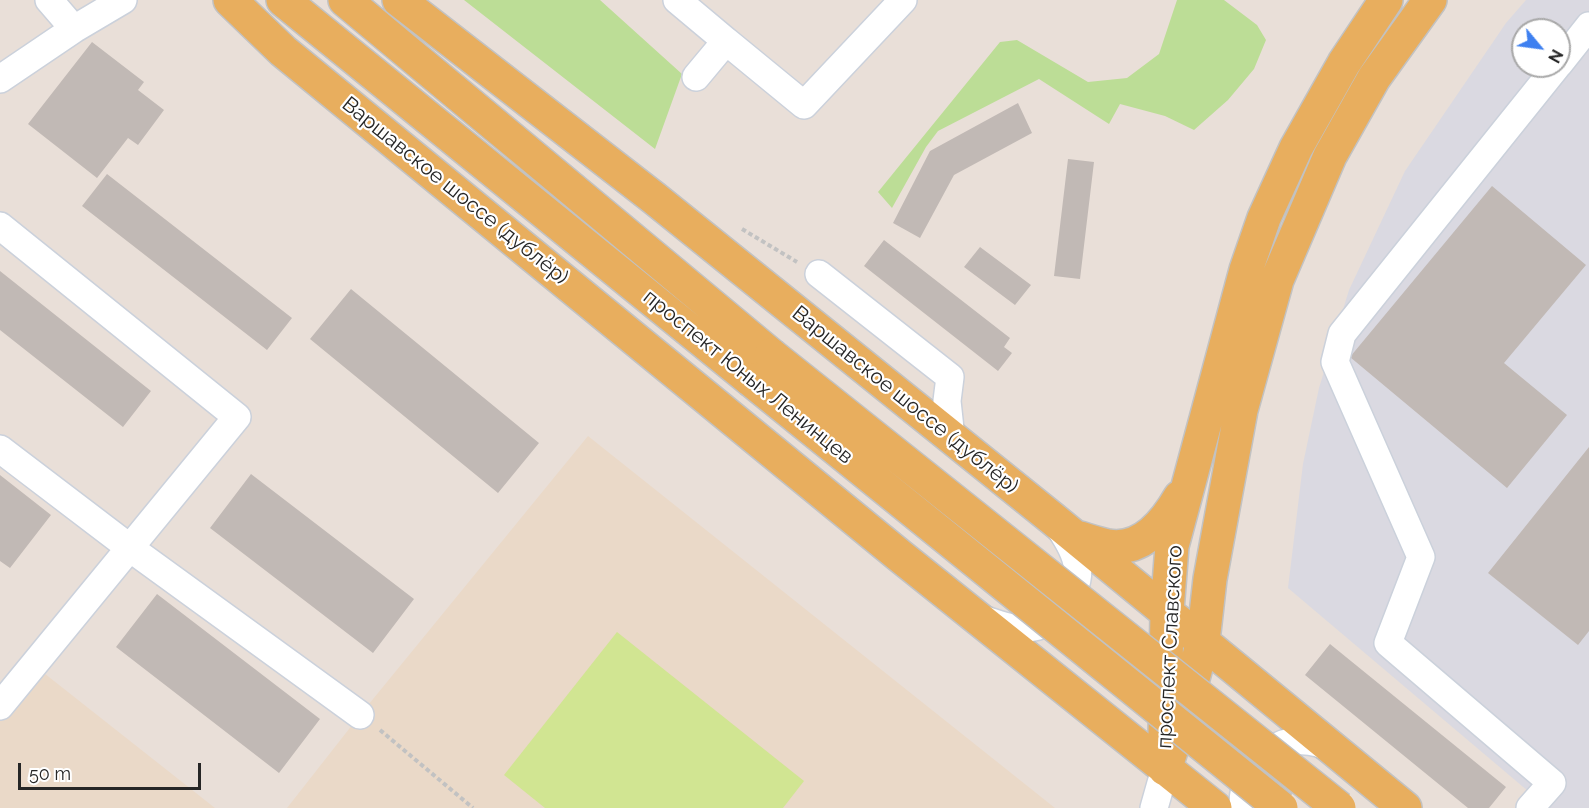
<!DOCTYPE html>
<meta charset="utf-8">
<style>
body{margin:0}
#map{position:relative;width:1589px;height:808px;overflow:hidden;background:#e9dfd8;font-family:Raleway,sans-serif}
canvas{display:block}
.north{position:absolute;left:1511px;top:18px;width:60px;height:60px;box-sizing:border-box;background:#fff;border:2px solid #a8a8a8;border-radius:50%;rotate:119deg;font-size:16px;font-weight:700;line-height:24px;text-align:center;color:#262626}
.north::after{content:'';display:block;margin:auto;width:21px;height:27px;background:#3e80f0;clip-path:polygon(50% 0,100% 100%,50% 72%,0 100%)}
.scale{position:absolute;left:18px;top:763px;width:183px;height:27px;box-sizing:border-box;border:3px solid #262626;border-top:0;padding-left:8px;font-size:18px;line-height:21px;white-space:nowrap;color:#262626;-webkit-text-stroke:4px #fff;paint-order:stroke}
</style>
<div id="map">
<canvas width="1589" height="808"></canvas>
<div class="north">N</div>
<div class="scale">50 m</div>
</div>
<script>
const context = document.querySelector('canvas').getContext('2d');
context.lineJoin = 'round';
function fill(path, color) { context.fillStyle = color; context.fill(path, 'evenodd'); }
function strokePath(path, color, width, dash) { context.strokeStyle = color; context.lineWidth = width; context.lineCap = dash ? 'butt' : 'round'; context.setLineDash(dash || []); context.stroke(path); }
function write(font, color, halo, rows, align = 'center') {
  context.font = font + ' Raleway,sans-serif'; context.lineWidth = 4.5; context.setLineDash([]); context.textBaseline = 'middle'; context.strokeStyle = halo; context.fillStyle = color; for (const [text, x, y, turn = 0] of rows) {
    context.save(); context.translate(x, y); context.rotate((+turn || 0) * Math.PI / 180); context.textAlign = isNaN(turn) ? turn : align; if (halo) context.strokeText(text, 0, 0); context.fillText(text, 0, 0); context.restore();
  }
}
fill(new Path2D(`
 M1526,0H1589V808H1548L1288,588L1303,464L1319,388L1349,290L1405,171L1506,23ZM1523,30H1559V66H1523Z`), '#dad9e1');
fill(new Path2D(`
 M588,436L1055,808H287L360,715Z
 M35,666L215,808H0V710Z`), '#ead9c8');
fill(new Path2D(`
 M464,0H600L682,74L655,149Z
 M1177,0H1224L1257,25L1266,40L1254,69L1228,100L1194,130L1165,116L1120,104L1109,124L1039,79L938,131L926,147L892,208L878,192L1000,42L1017,40L1088,82L1127,78L1159,54Z`), '#bcdd96');
fill(new Path2D(`
 M617,632L804,781L783,808H545L504,775Z`), '#d1e592');
fill(new Path2D(`
 M92,42L144,82L138,90L164,110L138,145L128,138L97,178L28,124Z
 M1018,103L1032,133L954,175L920,238L893,223L930,151Z
 M1068,159L1094,162L1080,279L1054,276Z
 M107,174L292,318L267,350L82,206Z
 M1492,186L1586,265L1504,363L1567,415L1507,488L1350,357Z
 M884,240L1010,338L1004,347L1012,353L998,371L864,266Z
 M980,247L1031,285L1015,305L964,267Z
 M0,271L151,391L123,427L0,330Z
 M351,289L539,443L498,493L310,339Z
 M1589,447V631L1578,645L1488,573Z
 M251,474L414,599L373,653L210,528Z
 M0,475L51,515L10,568L0,561Z
 M157,594L320,719L279,773L116,647Z
 M1330,644L1506,787L1489,808H1468L1305,675Z`), '#c1b9b5');
const minor = new Path2D(`
 M49,0L74,29
 M677,0L726,41L696,77
 M726,41L804,105L903,0
 M1559,64L1589,26
 M0,79L74,29L123,0
 M0,226L237,417L0,706
 M819,274L950,377L947,401L951,438
 M0,449L130,548L360,715
 M980,618C997,624 1016,632 1034,627C1044,625 1054,617 1061,609C1087,579 1080,557 1059,527
 M1154,808L1165,769
 M1243,808C1241,759 1289,723 1333,750
 M1530,808L1552,783L1388,643L1421,557L1335,362L1342,334L1557,66`);
const major = new Path2D(`
 M230,0L283,51L900,556L1215,808
 M283,0L751,380
 M345,0L771,355
 M399,0L654,198L1053,519L1405,808
 M1080,538C1089,541 1099,544 1108,546C1142,552 1165,523 1180,497
 M1165,737L1167,611L1172,546L1246,270L1264,218L1296,148L1344,63L1386,0
 M1165,769L1186,705L1203,641L1210,579L1241,410L1277,280L1330,156L1374,78L1430,0`);
strokePath(minor, '#cbd1db', 30);
strokePath(major, '#c2c2c2', 36);
strokePath(new Path2D(`
 M742,229L797,262
 M380,730L473,808`), '#c2c2c2', 4, [4.5, 3]);
strokePath(minor, '#fff', 27);
strokePath(major, '#e8ae5e', 33);
const majorBridge = new Path2D(`
 M771,355L1339,808
 M751,380L1281,808`);
strokePath(majorBridge, '#c2c2c2', 36, []);
strokePath(majorBridge, '#e8ae5e', 33);
write('21px', '#262626', '#fff', [
 ["Варшавское шоссе (дублёр)",455,191,39],
 ["проспект Юных Ленинцев",748,377,39],
 ["Варшавское шоссе (дублёр)",905,400,39],
 ["проспект Славского",1170,647,-87]
]);
</script>
